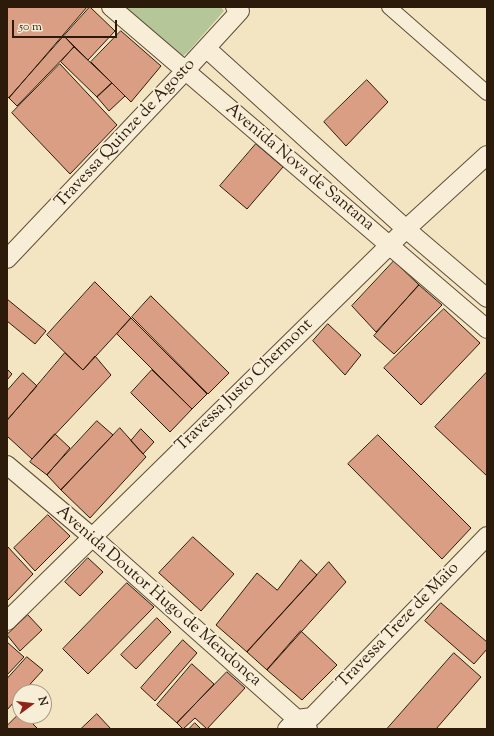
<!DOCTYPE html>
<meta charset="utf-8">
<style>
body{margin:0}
#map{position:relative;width:494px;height:736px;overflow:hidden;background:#f4e5c2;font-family:"Sorts Mill Goudy",serif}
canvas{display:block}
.frame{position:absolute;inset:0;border:8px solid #2c1b0a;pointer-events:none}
.north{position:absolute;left:12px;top:684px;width:40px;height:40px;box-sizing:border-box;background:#f8eed7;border:1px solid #a69a85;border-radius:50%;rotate:75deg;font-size:11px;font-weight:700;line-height:16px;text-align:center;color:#2c1b0a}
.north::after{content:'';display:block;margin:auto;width:14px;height:18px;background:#8f2418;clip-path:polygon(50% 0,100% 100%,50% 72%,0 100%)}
.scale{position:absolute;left:12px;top:20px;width:105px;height:18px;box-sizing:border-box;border:2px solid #2c1b0a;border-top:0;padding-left:5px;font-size:12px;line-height:14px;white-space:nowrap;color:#2c1b0a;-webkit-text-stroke:3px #f8eed7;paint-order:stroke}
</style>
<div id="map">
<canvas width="494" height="736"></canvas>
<div class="frame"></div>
<div class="north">N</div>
<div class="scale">50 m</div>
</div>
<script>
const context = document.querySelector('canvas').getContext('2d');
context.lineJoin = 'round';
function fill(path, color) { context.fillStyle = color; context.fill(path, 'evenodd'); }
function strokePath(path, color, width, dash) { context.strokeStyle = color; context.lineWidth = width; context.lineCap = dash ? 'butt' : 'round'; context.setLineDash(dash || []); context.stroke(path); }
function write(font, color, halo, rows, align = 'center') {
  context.font = font + ' "Sorts Mill Goudy",serif'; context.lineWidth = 4; context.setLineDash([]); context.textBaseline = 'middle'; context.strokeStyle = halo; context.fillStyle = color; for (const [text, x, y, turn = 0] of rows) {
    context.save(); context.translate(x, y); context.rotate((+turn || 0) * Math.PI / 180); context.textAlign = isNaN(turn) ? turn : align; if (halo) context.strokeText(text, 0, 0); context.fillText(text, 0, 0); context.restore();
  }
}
fill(new Path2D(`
 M125,7H221L224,11L188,52L183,56Z`), '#b5c698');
const building = new Path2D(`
 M7,7H87L9,98L7,96Z
 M90,7L115,31L88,60L64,36Z
 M121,31L161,66L131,102L91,62Z
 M64,36L74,47L17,106L9,98Z
 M74,47L112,83L97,97L61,62Z
 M60,64L117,125L70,174L12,113Z
 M367,80L388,102L346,146L324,122Z
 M112,83L125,96L109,111L97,97Z
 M256,144L283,167L247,209L220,186Z
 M394,261L419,285L376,332L352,306Z
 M95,282L131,318L83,370L47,335Z
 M419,285L442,305L394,354L374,336Z
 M151,296L229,373L208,394L132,317Z
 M7,299L46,331L35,344L7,321Z
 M444,309L480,343L421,405L384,368Z
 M131,318L207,394L192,409L117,334Z
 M328,324L361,355L345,375L313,341Z
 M65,353L83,370L95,356L111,375L32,459L7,436V421Z
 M7,369L12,374L7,380Z
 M152,370L192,409L170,432L131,393Z
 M487,372V476L435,427Z
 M23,373L37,386L7,420V391Z
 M97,421L113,435L61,490L47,475Z
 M120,428L146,457L90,518L61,490Z
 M141,429L154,442L143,454L131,441Z
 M55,434L70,448L47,475L30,462Z
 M378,435L471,528L442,559L348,464Z
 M48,515L70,536L35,571L14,548Z
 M193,537L234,574L201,611L159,573Z
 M7,546L33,574L8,600L7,599Z
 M88,558L103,572L80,596L65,582Z
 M301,560L317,575L247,652L216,625L257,573L277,590Z
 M329,562L346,582L267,670L247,652Z
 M127,583L154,607L88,674L63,649Z
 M441,603L487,642V649L474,664L425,621Z
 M28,615L42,630L20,651L7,635Z
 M157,618L171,632L136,669L121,655Z
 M301,631L337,665L302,700L267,670Z
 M183,640L197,653L155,701L141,688Z
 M7,642L24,657L7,675Z
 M454,653L481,677L436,729H387Z
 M27,657L43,670L23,692H20V695L7,710V679Z
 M192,664L214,684L177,723L157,705Z
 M227,672L245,688L207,729L195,718L183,729L177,723Z
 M20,713V716H25L38,729H7V726Z
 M97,714L111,729H81Z
 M195,723L201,729H189Z`);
fill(building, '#da9e84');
strokePath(building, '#2c1b0a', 1);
const minor = new Path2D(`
 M389,7L487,93`);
const tertiary = new Path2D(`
 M111,7L487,329
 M206,48L406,229L487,298
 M7,259L185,71L240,11L235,7
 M7,465L91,536L308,729
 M7,621L406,229L487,155
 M287,729L297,719L312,717L487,536`);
strokePath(minor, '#5e4e38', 16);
strokePath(tertiary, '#5e4e38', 20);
strokePath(minor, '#f8eed7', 14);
strokePath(tertiary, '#f8eed7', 18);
write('17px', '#2c1b0a', '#f8eed7', [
 ["Travessa Quinze de Agosto",126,134,-47],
 ["Avenida Nova de Santana",299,168,40],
 ["Travessa Justo Chermont",245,386,-44],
 ["Avenida Doutor Hugo de Mendonça",158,597,41],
 ["Travessa Treze de Maio",399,626,-46]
]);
</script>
